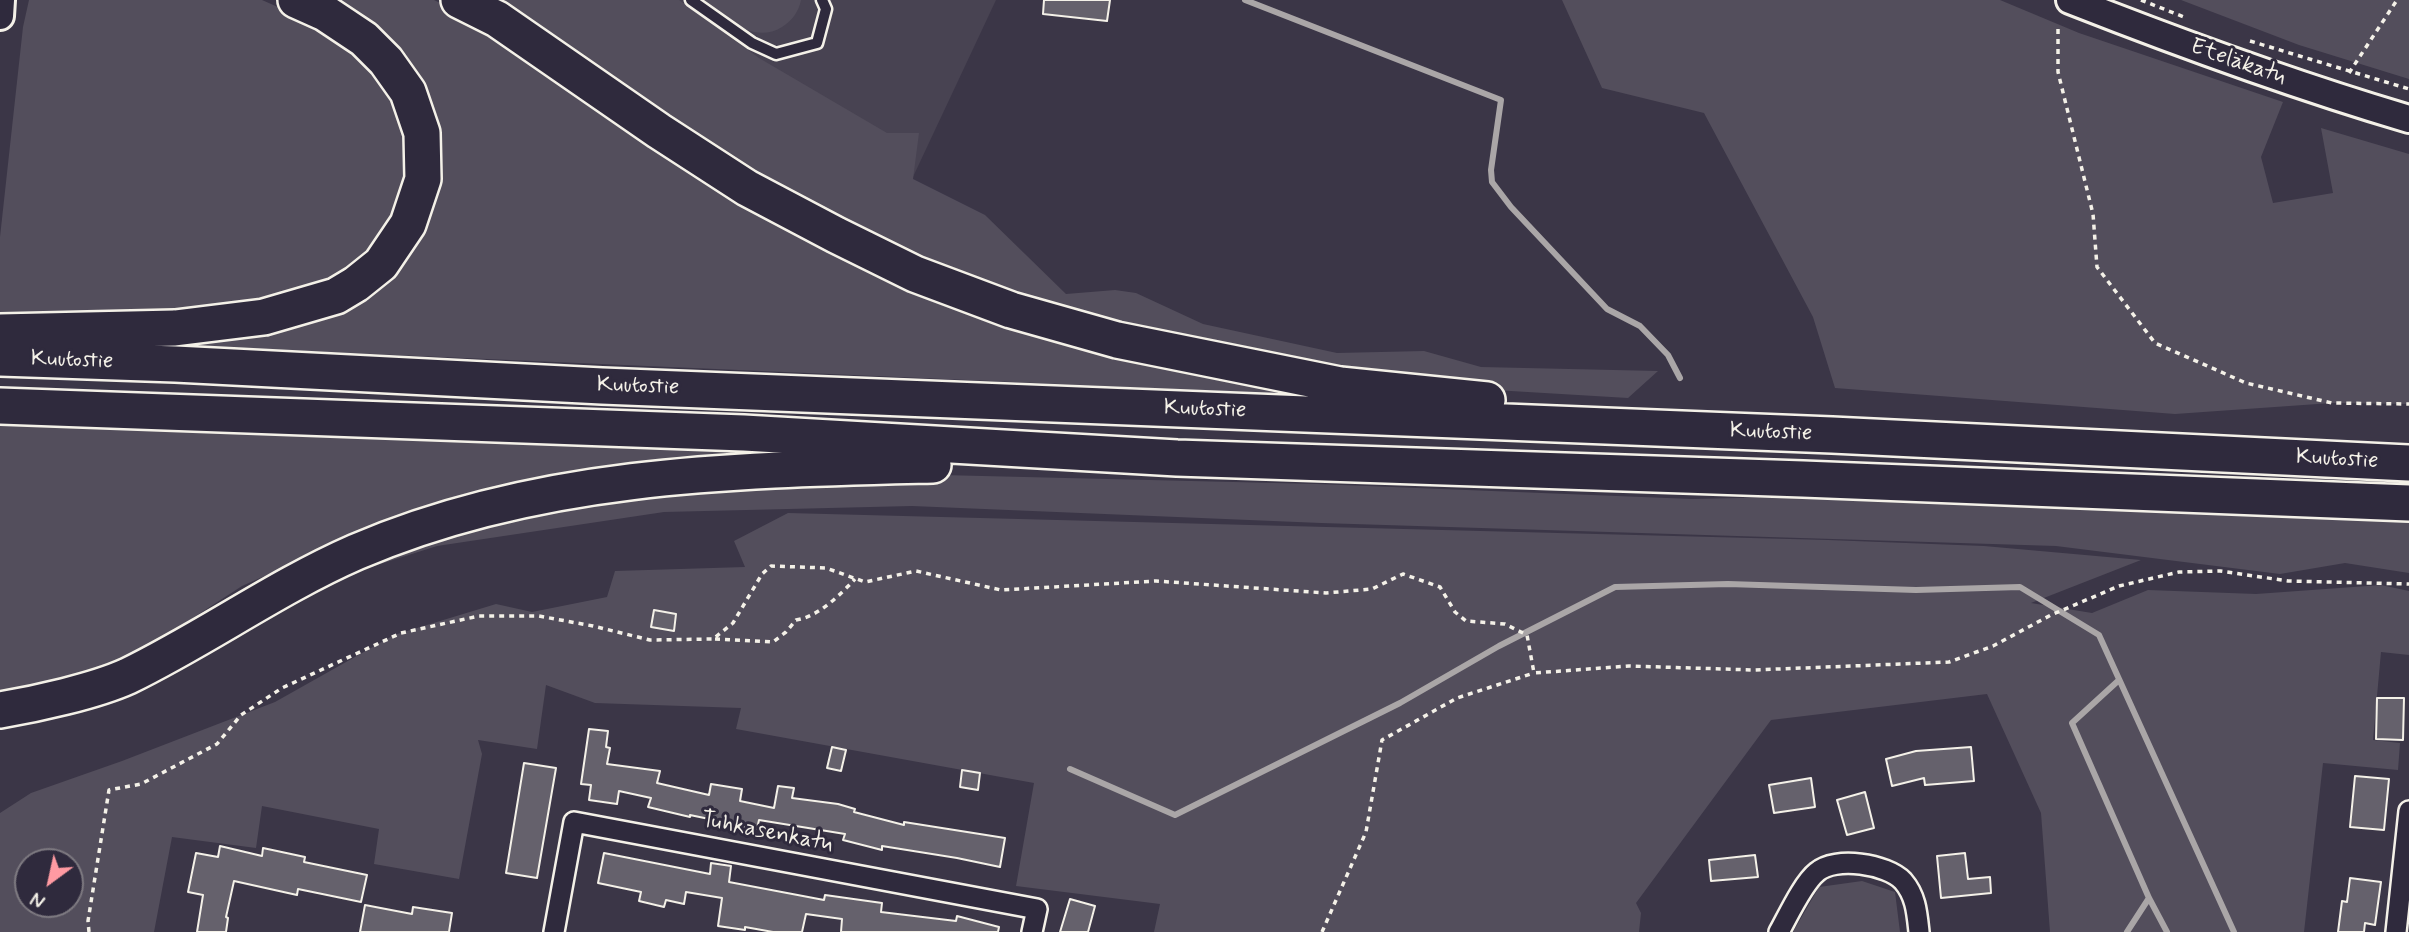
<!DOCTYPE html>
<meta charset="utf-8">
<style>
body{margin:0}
#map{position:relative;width:2409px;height:932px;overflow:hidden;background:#3b3647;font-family:Mynerve,sans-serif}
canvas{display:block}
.north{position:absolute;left:14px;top:848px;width:70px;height:70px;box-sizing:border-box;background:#2f2a3d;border:2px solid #7e7a81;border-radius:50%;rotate:213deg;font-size:19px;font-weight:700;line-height:28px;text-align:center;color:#f4f1e8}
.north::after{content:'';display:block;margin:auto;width:24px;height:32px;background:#ff9aa2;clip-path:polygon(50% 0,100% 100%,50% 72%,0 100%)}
</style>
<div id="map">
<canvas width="2409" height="932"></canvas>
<div class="north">N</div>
</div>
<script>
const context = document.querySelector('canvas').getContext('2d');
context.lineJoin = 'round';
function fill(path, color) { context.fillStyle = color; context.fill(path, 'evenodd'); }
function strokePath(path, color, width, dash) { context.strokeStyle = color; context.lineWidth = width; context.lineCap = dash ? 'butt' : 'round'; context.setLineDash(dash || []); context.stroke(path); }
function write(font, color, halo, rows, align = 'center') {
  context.font = font + ' Mynerve,sans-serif'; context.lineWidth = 6; context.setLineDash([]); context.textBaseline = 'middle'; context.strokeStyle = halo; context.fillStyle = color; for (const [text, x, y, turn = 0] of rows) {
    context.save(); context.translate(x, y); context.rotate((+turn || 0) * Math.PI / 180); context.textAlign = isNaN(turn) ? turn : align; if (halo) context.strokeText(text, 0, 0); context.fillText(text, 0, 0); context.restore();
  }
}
fill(new Path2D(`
 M627,0H996L912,179Z`), '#484352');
fill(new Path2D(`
 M29,0H262L337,33L372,62L402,110L410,144L407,189L389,229L362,263L307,294L237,306L114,315L0,320V237L23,27Z
 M330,0H434L478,21L841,254L1356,397L258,349L81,343L366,295L436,144Z
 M498,0H679L759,58L887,133H919L913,179L985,215L1066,294L1115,290L1136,293L1203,324L1337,353L1424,351L1481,367L1658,371L1628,398L1494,390L1344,373L1090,319L998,289L889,245L768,185L656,110L521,12Z
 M703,0H801C799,11 792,21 782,27C753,45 725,17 703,0Z
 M1562,0H2000L2079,33L2283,102L2261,157L2273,203L2333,193L2321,128L2409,154V404L2332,403L2175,414L1835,388L1813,317L1704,113L1602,88Z
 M2181,0H2409V79L2299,45Z
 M0,424L616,443L802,457L478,493L384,523L242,586L165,636L103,670L0,696Z
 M941,475L1317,484L1692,499L1832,496L2409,520V573L2345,563L2280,574L2056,546L1321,523L912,506L664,512L437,546L311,586L415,543L527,510L662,491Z
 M788,513L1828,540L1984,546L2141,560L2031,603L2092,613L2148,590L2256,594L2381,585L2409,591V655L2381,652L2373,740L2400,743L2398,770L2323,763L2304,932H2050L2041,813L1987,694L1771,720L1636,903L1641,913L1639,932H1154L1160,904L1016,886L1034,783L736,729L741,708L595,703L546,685L537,749L478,740L482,754L459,879L374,864L379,829L262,806L256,848L172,837L154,932H0V813L31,793L122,761L275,702L394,635L496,604L532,612L607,597L615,571L745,567L734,541ZM28,862H70V904H28Z
 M1862,881L1895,892L1900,932H1793L1819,887Z`), '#534e5c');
strokePath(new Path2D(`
 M1245,0L1501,100L1491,170L1492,182L1511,207L1607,309L1640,326L1668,355L1680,378
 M2119,680L2072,723L2149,898L2167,932
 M1070,769L1175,815L1400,703L1499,646L1615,587L1728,584L1916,590L2020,587L2099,635L2234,932
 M2127,932L2149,898`), '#aaa6a7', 6);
const building = new Path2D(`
 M1044,0H1110L1107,21L1043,14Z
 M654,610L676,614L674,631L651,627Z
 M2377,698H2404L2403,740L2376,739Z
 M589,729L608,731L606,747L610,748L607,764L660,771L657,783L709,795L711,784L742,789L740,801L774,808L778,786L794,788L792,798L838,804L855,809L854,812L904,825V822L1005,838L1000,867L957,858L882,846V850L843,840L845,834L759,820L757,829L690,815V817L648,807L651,798L619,791L617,804L589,800L591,785L581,784Z
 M832,747L846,750L841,771L827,768Z
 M1971,747L1974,781L1925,785L1924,778L1892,786L1886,759L1916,751Z
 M524,763L556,768L537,878L506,873Z
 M962,770L980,773L978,790L960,787Z
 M2355,776L2389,779L2384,830L2350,827Z
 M1811,778L1815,807L1774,813L1769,785Z
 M1865,792L1874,828L1847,835L1837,800Z
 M220,846L262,856L263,848L305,857L304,862L367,875L361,902L298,889L297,895L234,881L226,917L228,918L226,932H197L203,895L188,892L196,853L218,857Z
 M604,853L710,874L711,863L731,866L729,882L824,900L825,895L882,903L881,912L956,921L957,916L999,927L998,932H841L842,919L806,914L802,932H773L745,927V930L718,926L722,898L686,892L684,904L666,900L664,907L639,901L641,892L598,883Z
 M1965,853L1968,879L1990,877L1991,893L1941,898L1937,856Z
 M1755,855L1758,877L1711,881L1709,860Z
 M2350,878L2381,882L2375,925L2365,923L2364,932H2338L2342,901L2347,902Z
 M1070,899L1095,906L1088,932H1060Z
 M365,905L412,914L413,907L452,913L449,932H360Z`);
fill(building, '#65616c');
strokePath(building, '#f4f1e8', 2);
const lane = new Path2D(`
 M691,0L752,43L776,54L817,43L826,9L822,0`);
const street = new Path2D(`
 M554,932L574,822L1037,909L1032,932
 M1779,932C1788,916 1803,883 1817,872C1835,856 1887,864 1903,881C1916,896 1917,913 1919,932
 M2396,932L2409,811`);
const secondary = new Path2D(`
 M2070,0C2182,44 2294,85 2409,119
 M0,16L1,0`);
const highway = new Path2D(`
 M459,0L497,19L659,131L747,188L836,235L915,274L1011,310L1117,340L1340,385L1487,400
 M0,332L175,328L264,317L336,296L356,284L381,264L408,224L423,179L422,133L408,92L386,61L364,39L325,13L296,0
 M0,358L175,364L602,386L1832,435L2409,463
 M0,406L744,433L1177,458L1803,479L2409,503
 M0,710C36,704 95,691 128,676C206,638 276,587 356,552C540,473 736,470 933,465`);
strokePath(lane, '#f4f1e8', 15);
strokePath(street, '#f4f1e8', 24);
strokePath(secondary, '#f4f1e8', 32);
strokePath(highway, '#f4f1e8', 40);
strokePath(new Path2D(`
 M2141,0L2184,17
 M2058,29V72L2093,214L2097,267L2155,343L2246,383L2332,403L2409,404
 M2250,41L2409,89
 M2349,73L2397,0
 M715,639L773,642L786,632L796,620C818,617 840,595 855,579
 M89,932L88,921L109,790L141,784L217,744L241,715L282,688L401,633L479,616H539L593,626L650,640L713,639L733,623L762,574L771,566L826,568L865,582L916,571L1001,590L1156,581L1326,593L1372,589L1403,574L1440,587L1455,612L1466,621L1505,624L1527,635L1534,673L1629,666L1754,670L1949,662L1993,646L2051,615L2119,586L2179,572L2220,571L2288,581L2409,584
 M1322,932L1366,832L1382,740L1457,698L1534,673`), '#f4f1e8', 3.5, [5, 5]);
strokePath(lane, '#2f2a3d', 10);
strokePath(street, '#2f2a3d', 19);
strokePath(secondary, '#2f2a3d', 26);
strokePath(highway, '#2f2a3d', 35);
write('23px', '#f4f1e8', '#2f2a3d', [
 ["Eteläkatu",2238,63,19],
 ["Kuutostie",72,361,2],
 ["Kuutostie",638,387,2],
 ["Kuutostie",1205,410,2],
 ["Kuutostie",1771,433,2],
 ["Kuutostie",2337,460,3],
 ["Tuhkasenkatu",767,833,11]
]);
</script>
